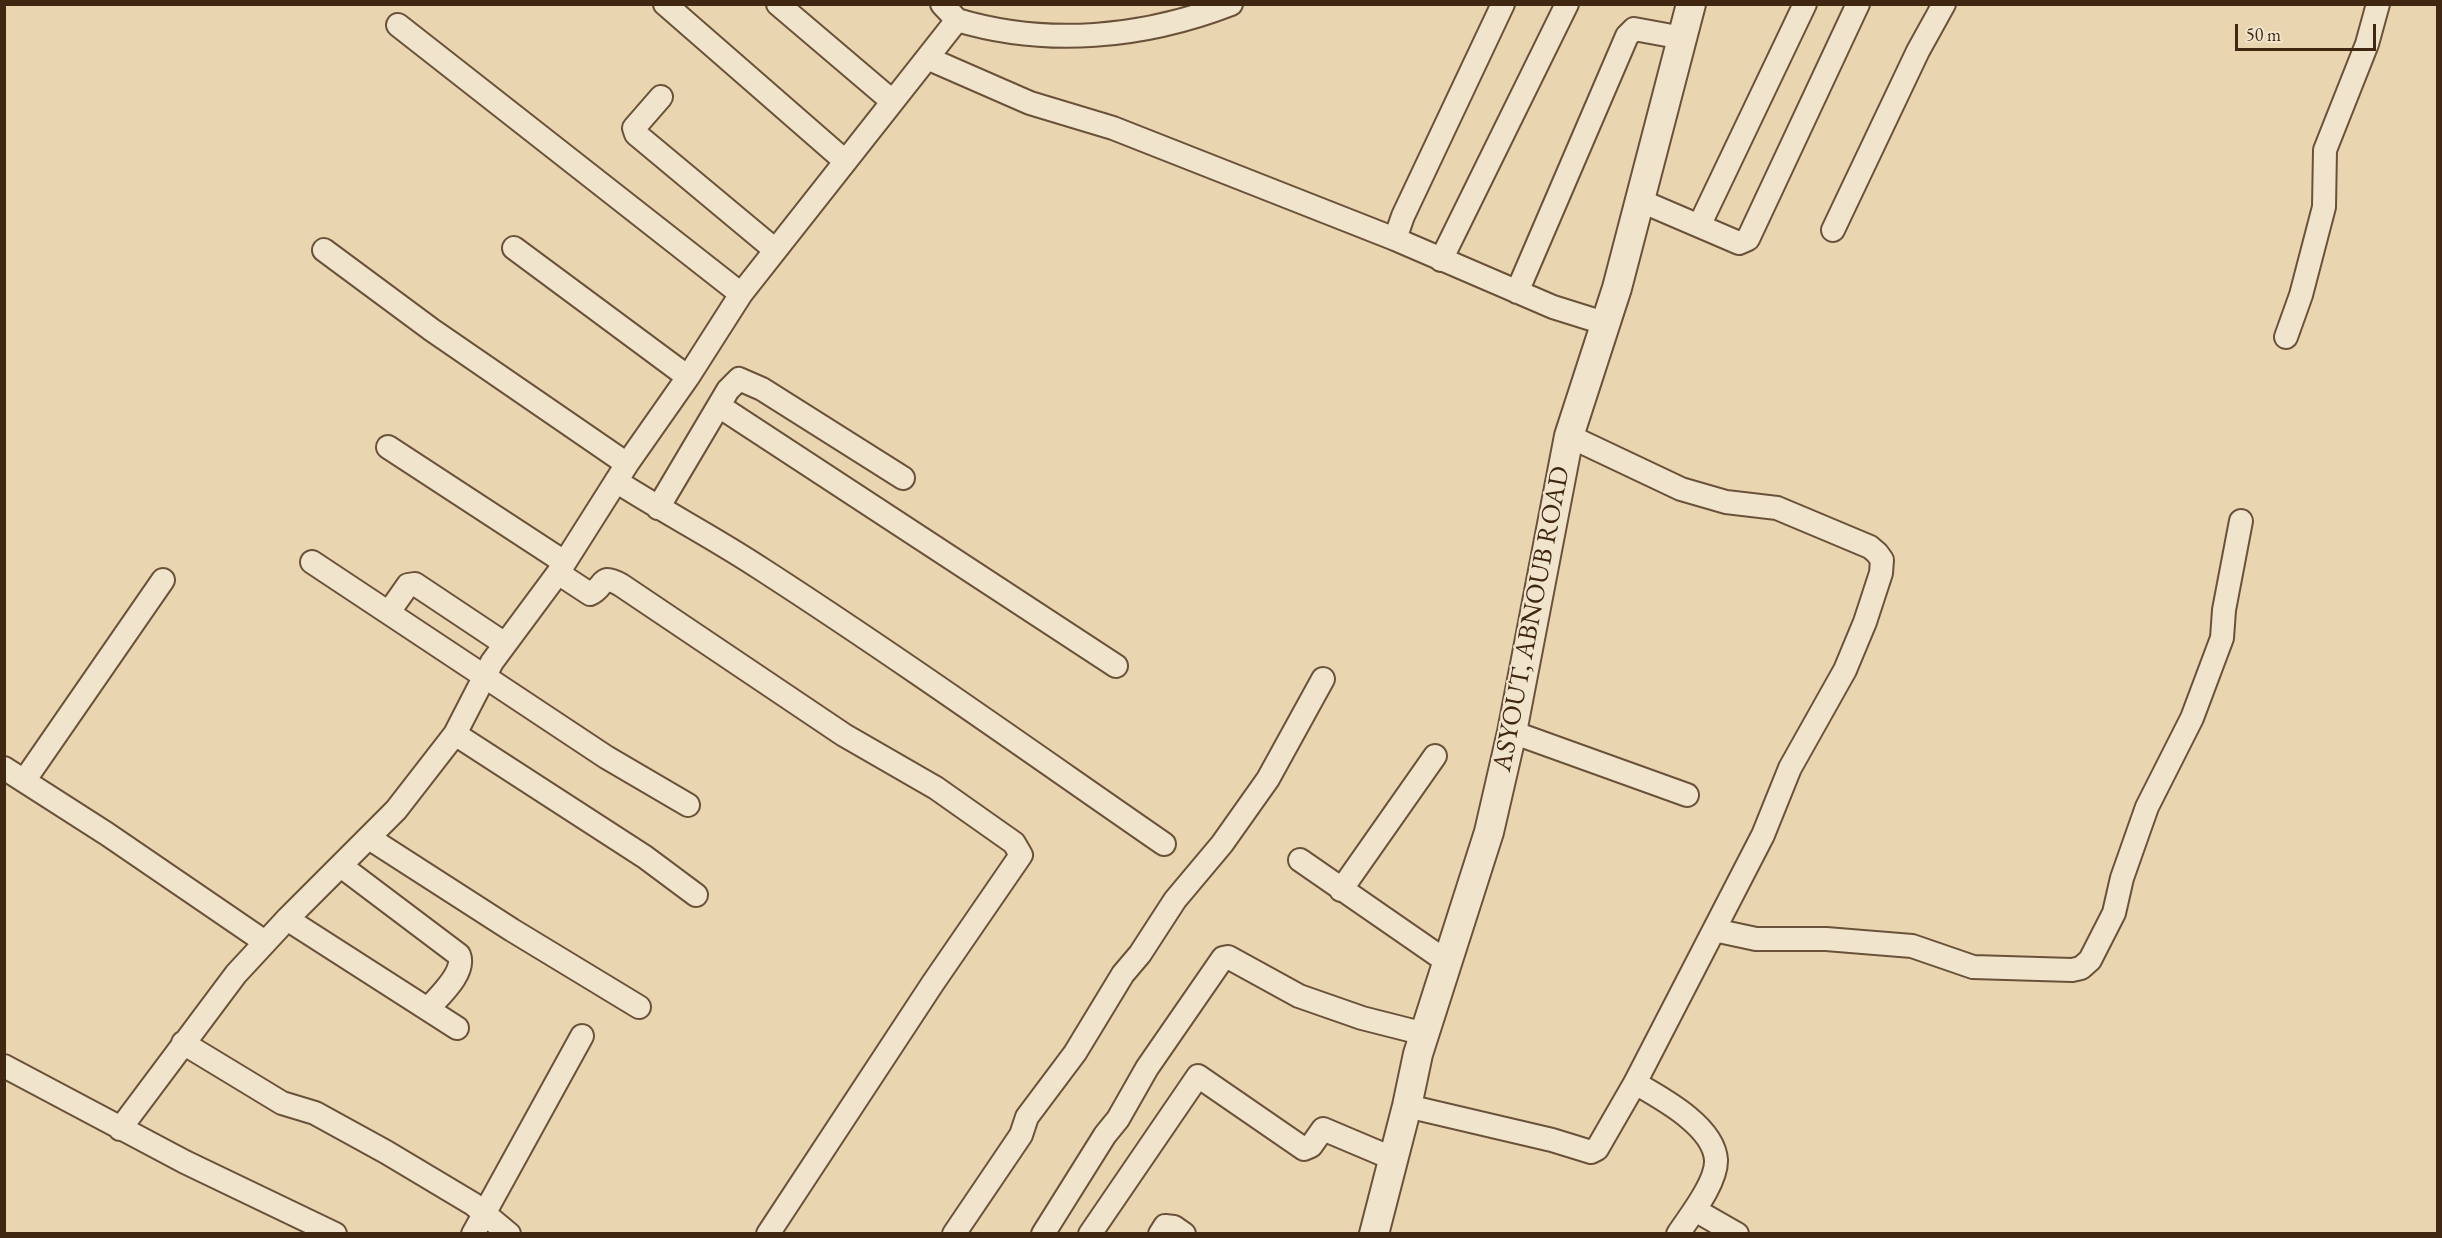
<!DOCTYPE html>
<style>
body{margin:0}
#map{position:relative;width:2442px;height:1238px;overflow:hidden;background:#ead5b1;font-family:"EB Garamond",serif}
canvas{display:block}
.frame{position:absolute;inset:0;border:6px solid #402712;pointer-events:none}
.scale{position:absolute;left:2235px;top:24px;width:141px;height:27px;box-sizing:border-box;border:3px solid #402712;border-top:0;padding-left:8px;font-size:18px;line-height:21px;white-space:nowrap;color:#402712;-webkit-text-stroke:4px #f1e4cc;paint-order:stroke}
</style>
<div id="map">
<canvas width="2442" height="1238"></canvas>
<div class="frame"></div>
<div class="scale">50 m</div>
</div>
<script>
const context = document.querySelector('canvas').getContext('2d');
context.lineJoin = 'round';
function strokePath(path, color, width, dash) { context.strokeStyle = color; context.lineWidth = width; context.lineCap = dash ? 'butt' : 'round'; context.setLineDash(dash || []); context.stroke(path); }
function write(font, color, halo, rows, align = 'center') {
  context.font = font + ' "EB Garamond",serif'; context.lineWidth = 4.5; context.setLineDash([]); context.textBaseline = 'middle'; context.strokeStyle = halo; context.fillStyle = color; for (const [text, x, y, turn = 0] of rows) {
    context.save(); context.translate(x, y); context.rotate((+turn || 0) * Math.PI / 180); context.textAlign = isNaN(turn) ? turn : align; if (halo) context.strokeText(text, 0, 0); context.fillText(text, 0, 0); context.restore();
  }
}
const minor = new Path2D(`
 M665,4L845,161
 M778,4L892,101
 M942,4L957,20
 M398,25L741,294
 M927,58L1030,103L1113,128L1395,239L1553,307L1604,323
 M661,97L634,128L636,134L774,249
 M1641,201L1739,243L1748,239L1858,4
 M1700,224L1805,4
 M1833,230L1918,51L1944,4
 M1395,239L1403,216L1503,4
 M514,248L688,377
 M324,250L432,330L627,464
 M1441,260L1567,4
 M1517,292L1627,36L1634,29L1683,38
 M2286,337L2301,295L2324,207L2325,150L2367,44L2378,4
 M719,406L1116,666
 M388,447L564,562
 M616,481C664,512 715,538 763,570C899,658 1031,752 1164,844
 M658,508L728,390L739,379L762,389L903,478
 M312,562L606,757L688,805
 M558,573L590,594C606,587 599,572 621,585L844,735L936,788L1014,843L1021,855L933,983L768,1234
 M389,612L408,585L415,584L505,644
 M1512,732L1687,795
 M455,734L645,857L696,895
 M4,768L107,834L265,942
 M24,781L163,580
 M369,838L512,930L639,1007
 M1300,860L1446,961
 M341,866L459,955C466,973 439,996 428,1009
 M1341,890L1435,756
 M287,919L457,1028
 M1714,930L1756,939H1826L1912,946L1973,967L2072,970L2081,968L2090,960L2114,913L2122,878L2147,807L2192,718L2222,638L2224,610L2241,521
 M183,1043L282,1103L315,1113L386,1152L473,1204L509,1234
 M4,1066L185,1162L335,1234
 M1635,1083C1661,1098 1714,1126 1716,1160C1717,1182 1690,1216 1678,1234
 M1407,1106L1552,1140L1591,1152L1597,1149L1635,1083L1763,835L1790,768L1845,670L1865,622L1881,573L1882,560L1877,553L1870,547L1777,508L1726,502L1681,489L1569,436
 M120,1129L236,974L287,919L396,810L455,734L492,662L558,573L627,464L688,377L741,294L957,20C1047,47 1143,38 1231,4
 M1695,1210L1737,1234
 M473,1234L582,1036
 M954,1234L1021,1135L1027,1117L1075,1053L1123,974L1140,954L1175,900L1222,844L1268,779L1323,679
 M1043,1234L1105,1135L1118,1119L1147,1068L1223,958L1228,957L1299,996L1362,1018L1425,1034
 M1090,1234L1198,1076L1304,1149L1311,1146L1323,1129L1394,1159
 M1160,1234L1165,1226L1174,1227L1184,1234`);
const tertiary = new Path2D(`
 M1374,1234L1407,1106L1418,1054L1489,832L1512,732L1569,436L1617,288L1691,4`);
strokePath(minor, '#6a523a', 26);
strokePath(tertiary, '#6a523a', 32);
strokePath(minor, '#f1e4cc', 22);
strokePath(tertiary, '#f1e4cc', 28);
write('27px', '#402712', '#f1e4cc', [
 ["ASYOUT, ABNOUB ROAD",1532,619,-79]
]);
</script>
